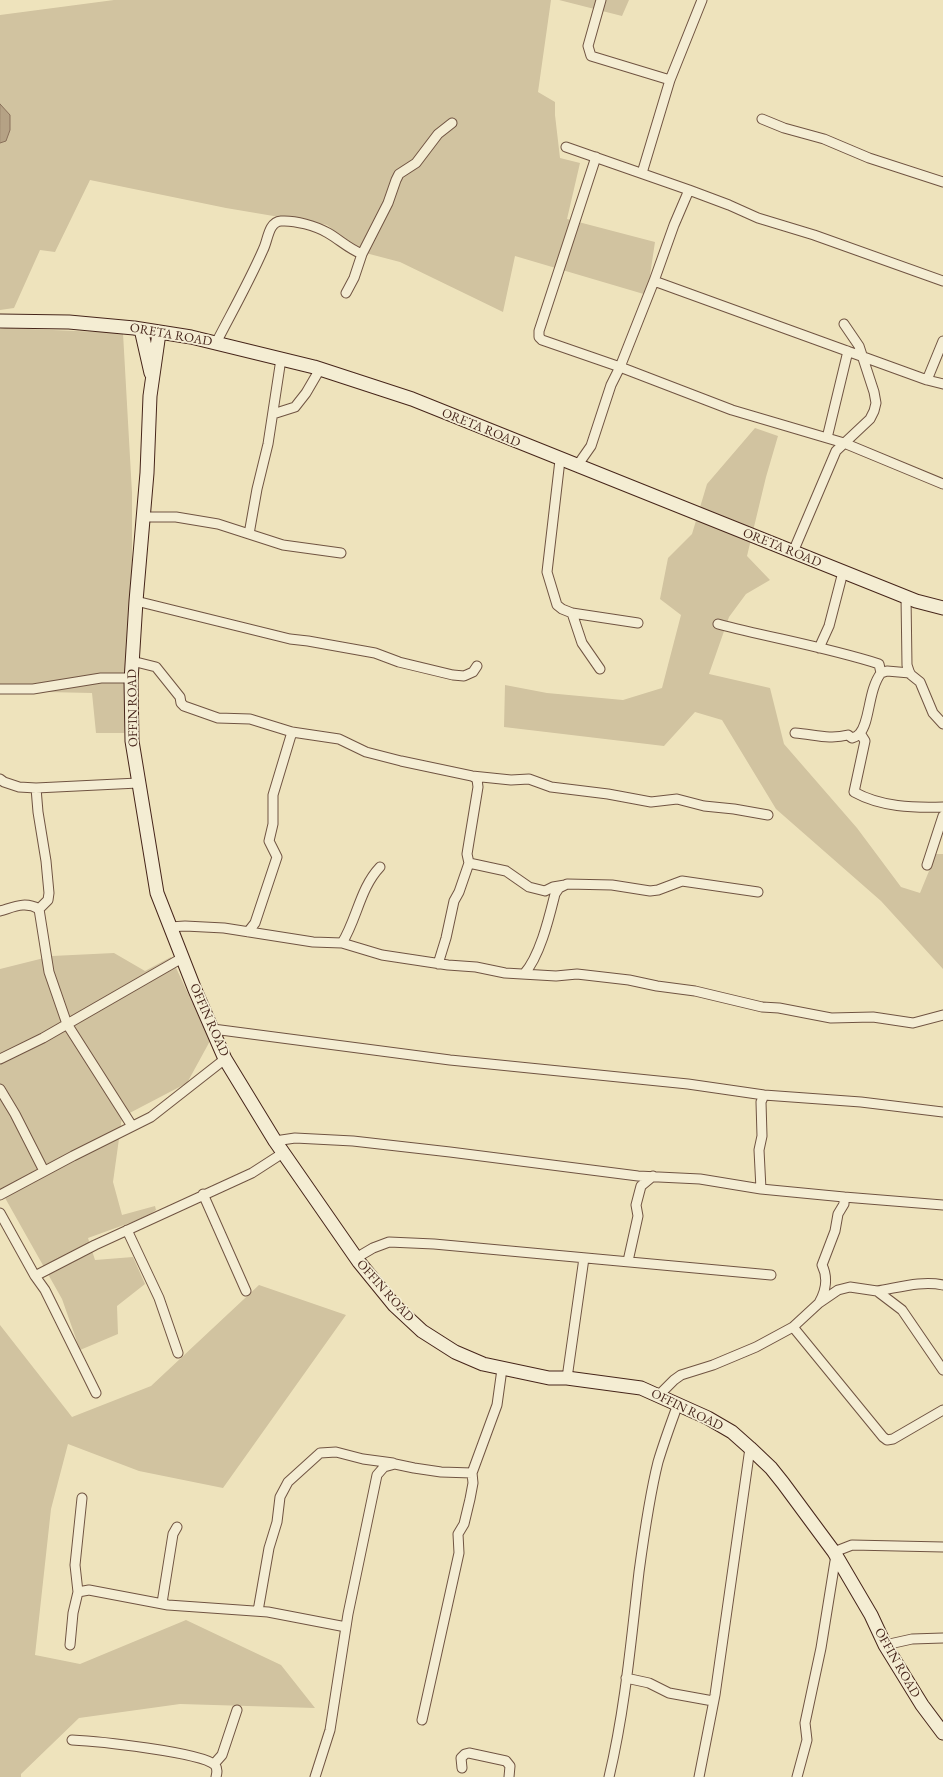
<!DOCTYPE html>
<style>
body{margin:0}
canvas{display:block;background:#eee3bc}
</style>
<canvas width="943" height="1777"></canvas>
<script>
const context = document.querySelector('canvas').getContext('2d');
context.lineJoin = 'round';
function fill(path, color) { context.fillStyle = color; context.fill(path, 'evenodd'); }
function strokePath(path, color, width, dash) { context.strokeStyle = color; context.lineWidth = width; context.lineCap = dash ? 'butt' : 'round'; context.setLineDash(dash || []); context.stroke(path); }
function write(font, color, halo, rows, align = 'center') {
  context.font = font + ' "EB Garamond",serif'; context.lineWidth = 3.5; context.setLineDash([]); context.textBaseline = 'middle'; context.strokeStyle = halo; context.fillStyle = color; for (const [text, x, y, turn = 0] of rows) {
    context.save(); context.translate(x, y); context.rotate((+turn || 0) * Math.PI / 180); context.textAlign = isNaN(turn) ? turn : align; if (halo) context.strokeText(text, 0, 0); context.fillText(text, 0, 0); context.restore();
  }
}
fill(new Path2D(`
 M114,0H551L538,92L555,102V115L560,158L580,163L567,219L655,242L647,295L515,256L503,312L400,262L358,251L327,225L226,208L90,180L55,252L40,250L14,308L0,310V15Z
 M559,0H629L622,16Z
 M5,328L123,333L132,493V569L124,733H96L92,693L0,691V329Z
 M755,428L778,436L766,477L747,556L770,580L746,594L729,617L709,674L770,688L784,744L857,828L901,887L920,893L936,854H943V969L881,901L776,809L722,720L695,712L664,746L504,727L505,685L547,693L623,700L662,688L681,615L660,599L668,558L692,534L707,484Z
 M114,953L145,971L171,957L210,1041L187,1083L122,1117L113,1182L122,1215L155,1206L156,1210L146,1217L88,1238L95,1260L133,1257L145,1284L117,1306L118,1334L80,1350L62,1299L0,1189V969L52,956Z
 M259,1285L346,1315L223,1488L139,1471L68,1444L51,1509L35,1655L80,1664L186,1620L281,1665L315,1708L180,1704L79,1718L21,1774V1777H0V1325L72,1417L151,1386Z`), '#d1c3a0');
const water = new Path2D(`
 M0,104L10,115V130L6,141L0,143Z`);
fill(water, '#b5a285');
strokePath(water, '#89705a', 1);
const street = new Path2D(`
 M601,0L588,46L591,56L670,80
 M762,119L784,128L824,139L869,158L943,182
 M566,147L689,190L729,205L758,218L814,235L943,281
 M596,157L539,331V337L542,340L620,367L732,410L844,443L943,484
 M642,173L670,80L702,0
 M654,281L927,380L943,384
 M346,293L354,278L362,254L388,203L396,180L399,174L416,163L438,134L452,123
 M216,343C232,312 249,282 263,250C268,241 268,222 281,221C295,220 316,226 328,233C340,240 349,249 362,254
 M927,380L943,341
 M273,414L295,407L306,393L320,369
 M827,438L848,351
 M560,460L547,572L557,605L562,609L572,613L638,623
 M577,466L591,446L611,385L620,367L654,281L674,225L689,190
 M142,517H176L218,524L283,545L341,553
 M249,534L257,489L268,444L281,359
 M793,552L836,451L870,419L874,411L876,403L874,392L859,346L844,324
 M906,597L907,665L910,674L920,682L933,713L943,724
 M136,601L290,639L308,641L375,653L399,662L453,675L464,676L473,672L477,666
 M572,613L582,643L600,669
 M718,624C771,638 826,647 879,664L881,673
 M819,648L829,626L843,572
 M132,661L156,667L180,697L181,703L184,706L218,718L250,719L292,732L339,739L366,752L401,761L472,776L511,780L529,779L551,787L608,794L651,802L677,799L704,806L734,809L768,815
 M0,689H33L101,678H131
 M795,733C813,734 829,740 848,735L852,738C855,737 858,736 860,733C870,722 868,690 881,673L887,671L910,673
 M860,733L865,741L854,792C881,807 913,808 943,807
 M0,779L4,782L19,787L36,788L138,783
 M36,788L38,812L46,861L49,893L48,900L39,909
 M469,863L506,871L529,887L545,891L553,887L565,885
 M927,865L943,816
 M0,911C14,907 25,901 39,909L49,972L67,1024L132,1126
 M170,927L185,926L224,928L313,942L342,943L382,955L448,965L476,967L505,973L556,976L577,974L629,980L657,986L695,991L762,1007L779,1008L831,1018L873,1017L913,1023L943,1015
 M248,932L255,923L277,857L269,841L273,824V795L292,732
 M342,943C357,919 360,888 380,867
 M438,964L446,938L454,901L459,892L469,863L467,854L478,787L477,779L472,776
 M524,974C540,956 549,918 555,894L559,888L567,884L612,885L650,891L658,890L682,881L758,892
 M213,1029L450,1060L688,1084L764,1095L861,1102L943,1112
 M0,1059L43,1038L182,958
 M0,1089L15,1114L44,1171
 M764,1095L761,1102L762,1136L759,1150L761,1189L844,1197
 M275,1141L295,1138L353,1141L450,1152L638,1176L700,1179L761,1189
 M203,1194L246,1291
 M0,1195L73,1156L151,1117L225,1059
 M0,1213L35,1276L45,1290L96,1393
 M127,1230L159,1298L178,1353
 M356,1258L373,1248L389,1242L434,1244L771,1275
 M628,1261L638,1216L636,1205L641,1186L653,1176
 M35,1276L95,1245L252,1173L283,1153
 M877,1291C897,1288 922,1280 943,1285
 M819,1303C826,1291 828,1277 822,1265L835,1231L838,1214L844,1204V1197L943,1205
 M793,1327L883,1437L887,1440L893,1439L943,1410
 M567,1378L584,1258
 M659,1395L674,1380L681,1375L713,1365L756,1347L793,1327L819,1303L838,1290L850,1287L877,1291L902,1310L943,1370
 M834,1552L852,1545L943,1547
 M78,1592L75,1565L82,1498
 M162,1603L173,1534L177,1527
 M258,1611L269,1548L277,1522L280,1497L288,1482L320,1453L336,1452L363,1459L393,1463
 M70,1645L73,1613L78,1592L89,1590L168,1605L268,1612L346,1627
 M885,1645L912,1639L943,1638
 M626,1678L649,1683L669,1693L713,1701
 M422,1720L459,1553L458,1534L464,1524L470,1499L473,1483L472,1473L497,1405L502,1369
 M72,1740C95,1741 201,1752 215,1765C218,1769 217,1773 216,1777
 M214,1764L222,1755L237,1710
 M462,1768L461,1758L465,1754L469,1753L506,1761L510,1766L509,1777
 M315,1777L330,1730L348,1614L377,1475L384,1467L395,1464L414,1468L441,1472L472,1473
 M609,1777C625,1710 631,1641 639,1572C644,1535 649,1498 658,1462C664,1442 671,1423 678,1404
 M699,1777L715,1695L750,1448
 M797,1777L807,1740L805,1723L821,1648L836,1555`);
const secondary = new Path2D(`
 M0,321L69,322L134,328L191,337L314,367L412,399L916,601L943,608
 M141,329L151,373
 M159,333L150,396L147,473L136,601L131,681L132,741L157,893L195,990L225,1059L275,1141L359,1262L394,1305L422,1331L455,1352L483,1364L549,1378H567L641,1388L708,1418L732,1432L750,1448L771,1468L783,1483L834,1552L871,1615L885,1645L922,1705L943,1733`);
strokePath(street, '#705442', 11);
strokePath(secondary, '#46251a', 15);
strokePath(street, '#f4edd3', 9);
strokePath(secondary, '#f4edd3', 13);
write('13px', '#46251a', '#f4edd3', [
 ["ORETA ROAD",171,335,10],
 ["ORETA ROAD",481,428,22],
 ["ORETA ROAD",782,548,22],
 ["OFFIN ROAD",133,708,-91],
 ["OFFIN ROAD",209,1020,66],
 ["OFFIN ROAD",385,1291,48],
 ["OFFIN ROAD",687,1410,26],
 ["OFFIN ROAD",897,1663,60]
]);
</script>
